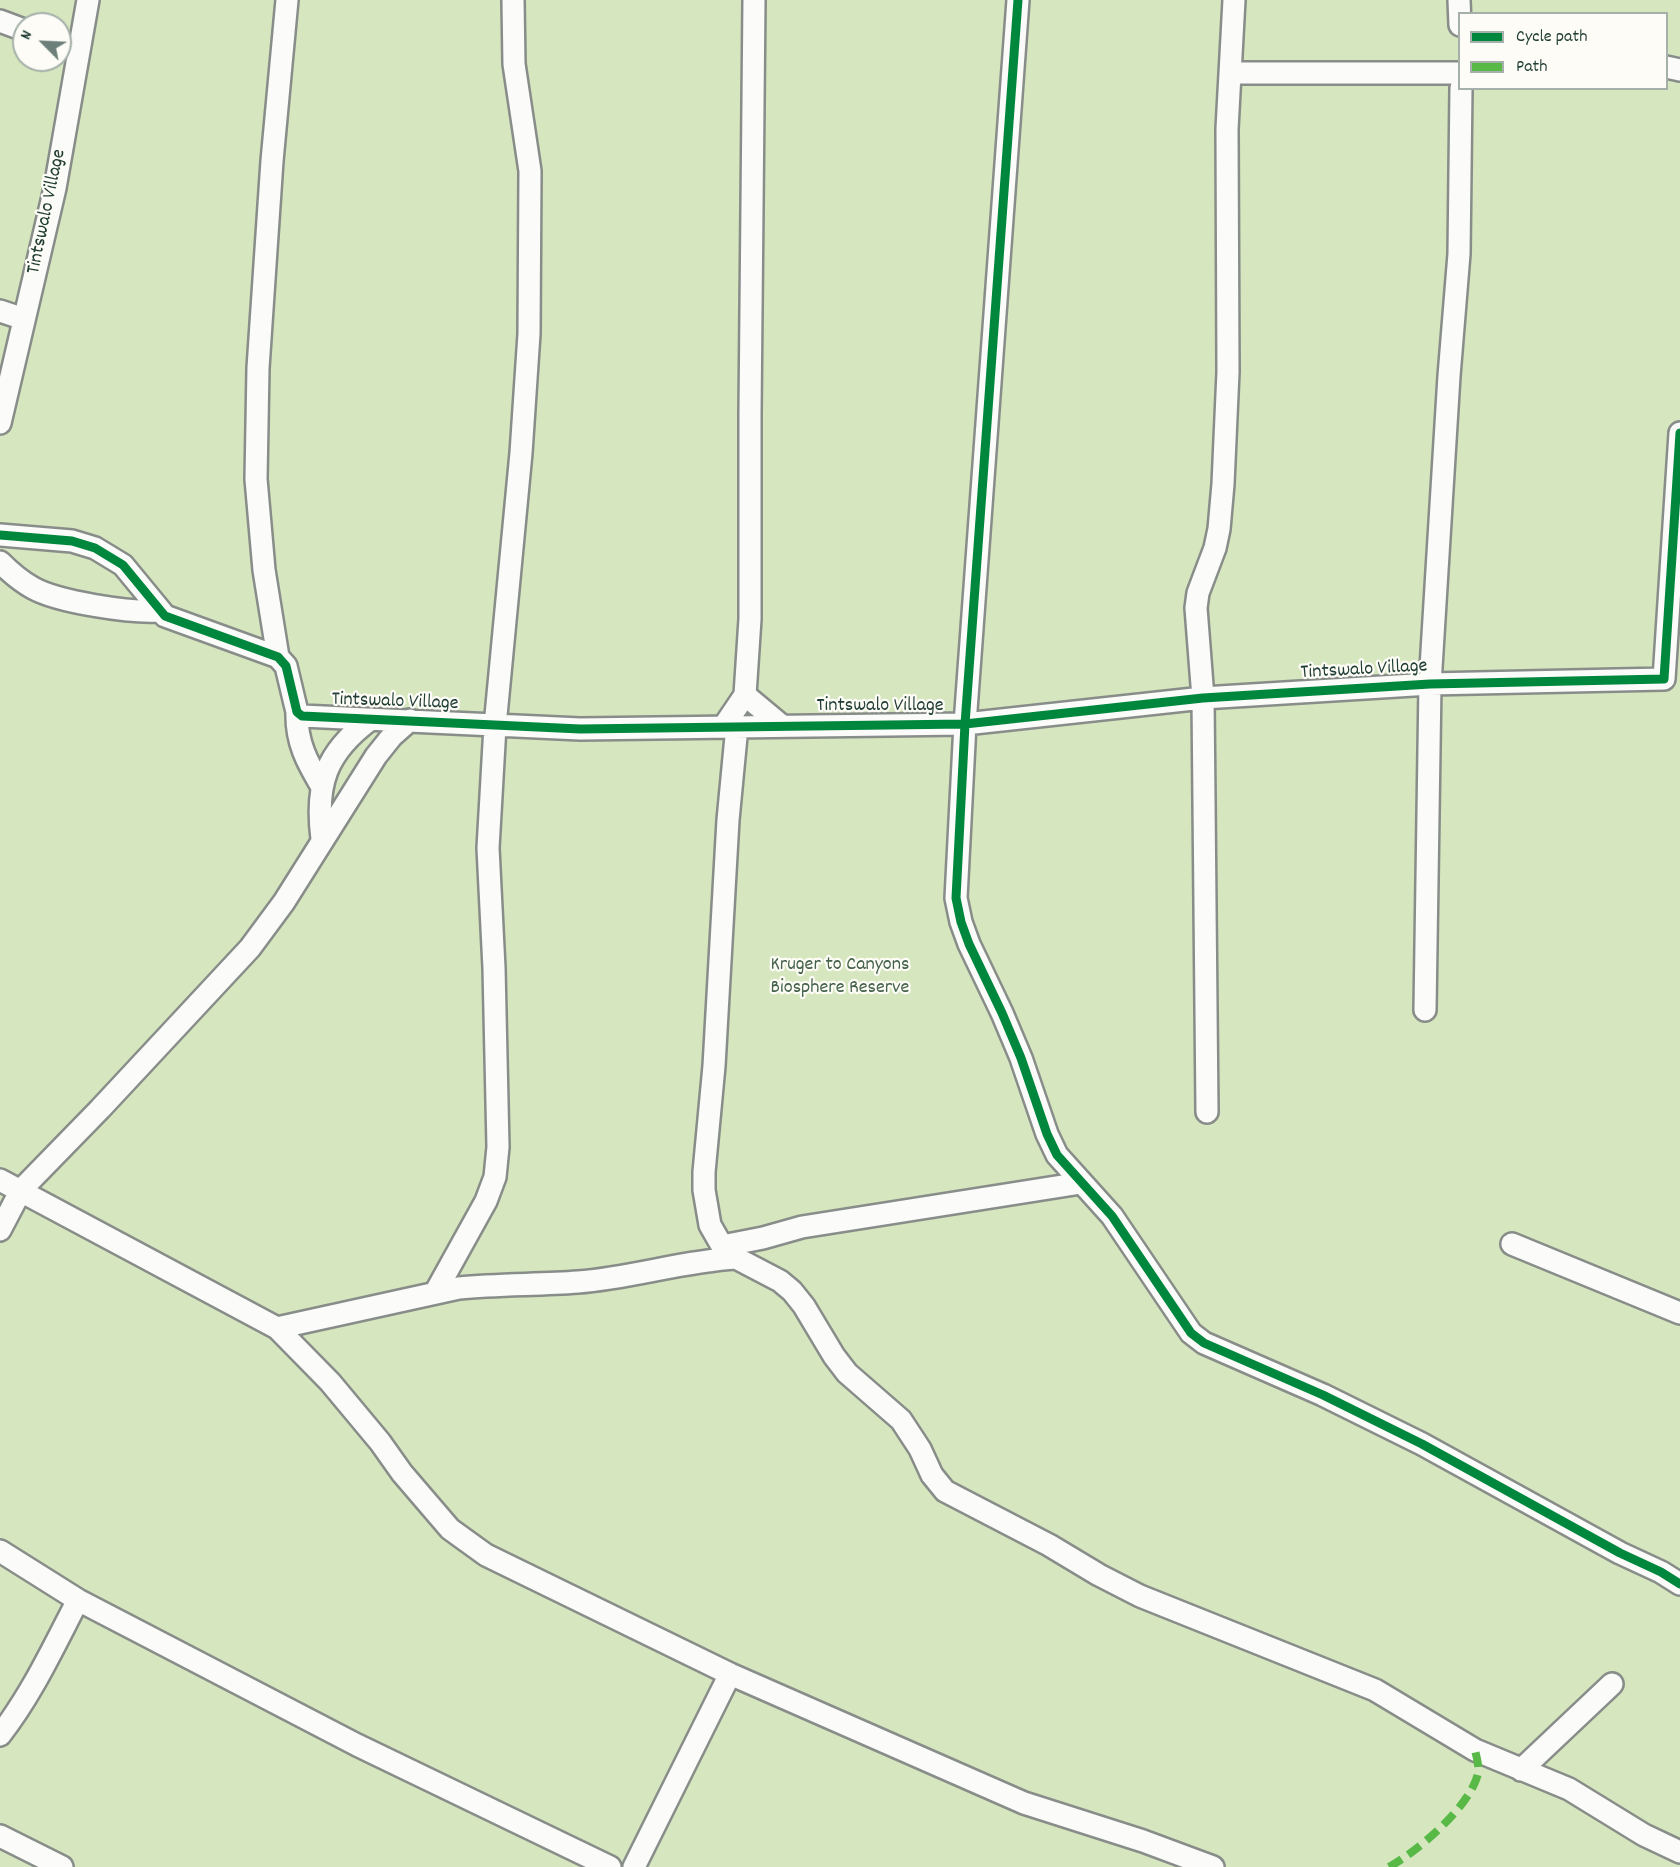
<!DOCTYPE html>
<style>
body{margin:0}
#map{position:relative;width:1680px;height:1867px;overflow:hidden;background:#fcfbf8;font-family:Dekko,sans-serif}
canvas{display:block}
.legend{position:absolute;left:1458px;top:12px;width:210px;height:78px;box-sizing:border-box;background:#fdfcf7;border:2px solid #a4b0a9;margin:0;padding:8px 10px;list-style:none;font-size:18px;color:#1f3d34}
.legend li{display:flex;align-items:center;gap:12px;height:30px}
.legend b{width:30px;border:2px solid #a4b0a9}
.north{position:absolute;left:12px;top:12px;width:60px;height:60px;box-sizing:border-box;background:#fdfcf7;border:2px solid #a4b0a9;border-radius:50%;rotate:294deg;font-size:16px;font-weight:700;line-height:24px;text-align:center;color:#1f3d34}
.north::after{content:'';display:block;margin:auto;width:21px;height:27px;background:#6c8079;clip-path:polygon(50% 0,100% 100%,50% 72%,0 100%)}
</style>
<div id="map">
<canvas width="1680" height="1867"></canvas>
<ul class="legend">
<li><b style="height:8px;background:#00873e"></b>Cycle path</li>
<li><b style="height:8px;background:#58b947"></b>Path</li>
</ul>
<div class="north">N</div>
</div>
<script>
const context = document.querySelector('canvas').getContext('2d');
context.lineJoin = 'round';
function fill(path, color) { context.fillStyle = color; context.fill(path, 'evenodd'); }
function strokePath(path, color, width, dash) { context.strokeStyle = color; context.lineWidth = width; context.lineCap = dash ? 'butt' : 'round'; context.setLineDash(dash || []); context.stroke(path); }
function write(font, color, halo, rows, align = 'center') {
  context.font = font + ' Dekko,sans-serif'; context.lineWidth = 4.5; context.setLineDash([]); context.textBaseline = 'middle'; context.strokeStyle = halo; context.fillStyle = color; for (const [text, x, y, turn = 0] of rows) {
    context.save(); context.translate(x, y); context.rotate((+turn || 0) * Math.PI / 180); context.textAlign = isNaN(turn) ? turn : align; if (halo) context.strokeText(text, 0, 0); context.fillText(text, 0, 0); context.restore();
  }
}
fill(new Path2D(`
 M0,0H1680V1867H0ZM1460,14H1666V88H1460ZM24,24H60V60H24Z`), '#d6e6be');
const street = new Path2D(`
 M1018,0L965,724L956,898L961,922L969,944L1002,1013L1021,1058L1047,1134L1057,1155L1112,1216L1191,1333L1204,1343L1323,1395L1422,1444L1620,1553L1661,1572L1680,1584
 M1459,0L1460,25
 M0,21L24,30
 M60,43L79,50
 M1666,67L1680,70
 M1230,73H1460
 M0,311L24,319
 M0,423L55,188L88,0
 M0,535L72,541L95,548L123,565L165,616L278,657L286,666L297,712L302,716L580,729L965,724L1203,698L1430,684L1664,679L1680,433
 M0,562C10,572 20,581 33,588C58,602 130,613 159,611
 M278,657L264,570L256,479L258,368L272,161L287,0
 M745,695L781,725
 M297,712C296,742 307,762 322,787
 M724,726L745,695L750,619V413L754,0
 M737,726L728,820L714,1066L704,1172V1190L710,1225L722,1246L736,1258L780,1281L792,1291L804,1306L834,1356L847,1373L901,1420L920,1449L932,1475L945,1491L1049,1545L1099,1575L1140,1596L1375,1690L1475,1750L1569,1789L1644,1835L1680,1852
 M322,839C315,784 326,752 371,719
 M1425,1010L1430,684L1449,376L1459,254L1461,88
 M1207,1112L1203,698L1196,608L1198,593L1215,548L1219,529L1223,484L1228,372L1227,129L1234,0
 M0,1180L277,1328L330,1382L380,1442L402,1473L450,1529L486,1555L730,1674L1024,1803L1143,1841L1213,1867
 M0,1230L21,1190L100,1109L250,948L284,902L376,756L392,736L410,720
 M1512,1244L1680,1313
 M722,1246L763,1238L802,1227L1081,1183
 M435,1293L486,1201L495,1177L498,1147L494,968L488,848L495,726L521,453L529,334L530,171L514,64L513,0
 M277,1328L459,1288C498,1284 538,1285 578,1282C631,1278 683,1261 736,1258
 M0,1551L78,1600L357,1745L610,1867
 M0,1735C32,1694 54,1646 78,1600
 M1521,1770L1612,1684
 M0,1836L62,1867
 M634,1867L730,1674`);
strokePath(street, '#888d8a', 26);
strokePath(street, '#fbfbf9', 21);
strokePath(new Path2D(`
 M1389,1867C1418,1851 1467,1809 1477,1777C1480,1768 1477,1759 1475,1750`), '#58b947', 8, [15, 8]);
strokePath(new Path2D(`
 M1018,0L965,724L956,898L961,922L969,944L1002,1013L1021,1058L1047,1134L1057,1155L1112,1216L1191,1333L1204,1343L1323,1395L1422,1444L1620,1553L1661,1572L1680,1584
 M0,535L72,541L95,548L123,565L165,616L278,657L286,666L297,712L302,716L580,729L965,724L1203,698L1430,684L1664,679L1680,433`), '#00873e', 9);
write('20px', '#1f3d34', '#fdfcf7', [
 ["Tintswalo Village",48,212,-78],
 ["Tintswalo Village",1364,671,-3],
 ["Tintswalo Village",395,703,2],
 ["Tintswalo Village",880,707]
]);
write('20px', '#45634a', '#fdfcf7', [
 ["Kruger to Canyons",840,966],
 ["Biosphere Reserve",840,989]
]);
</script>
